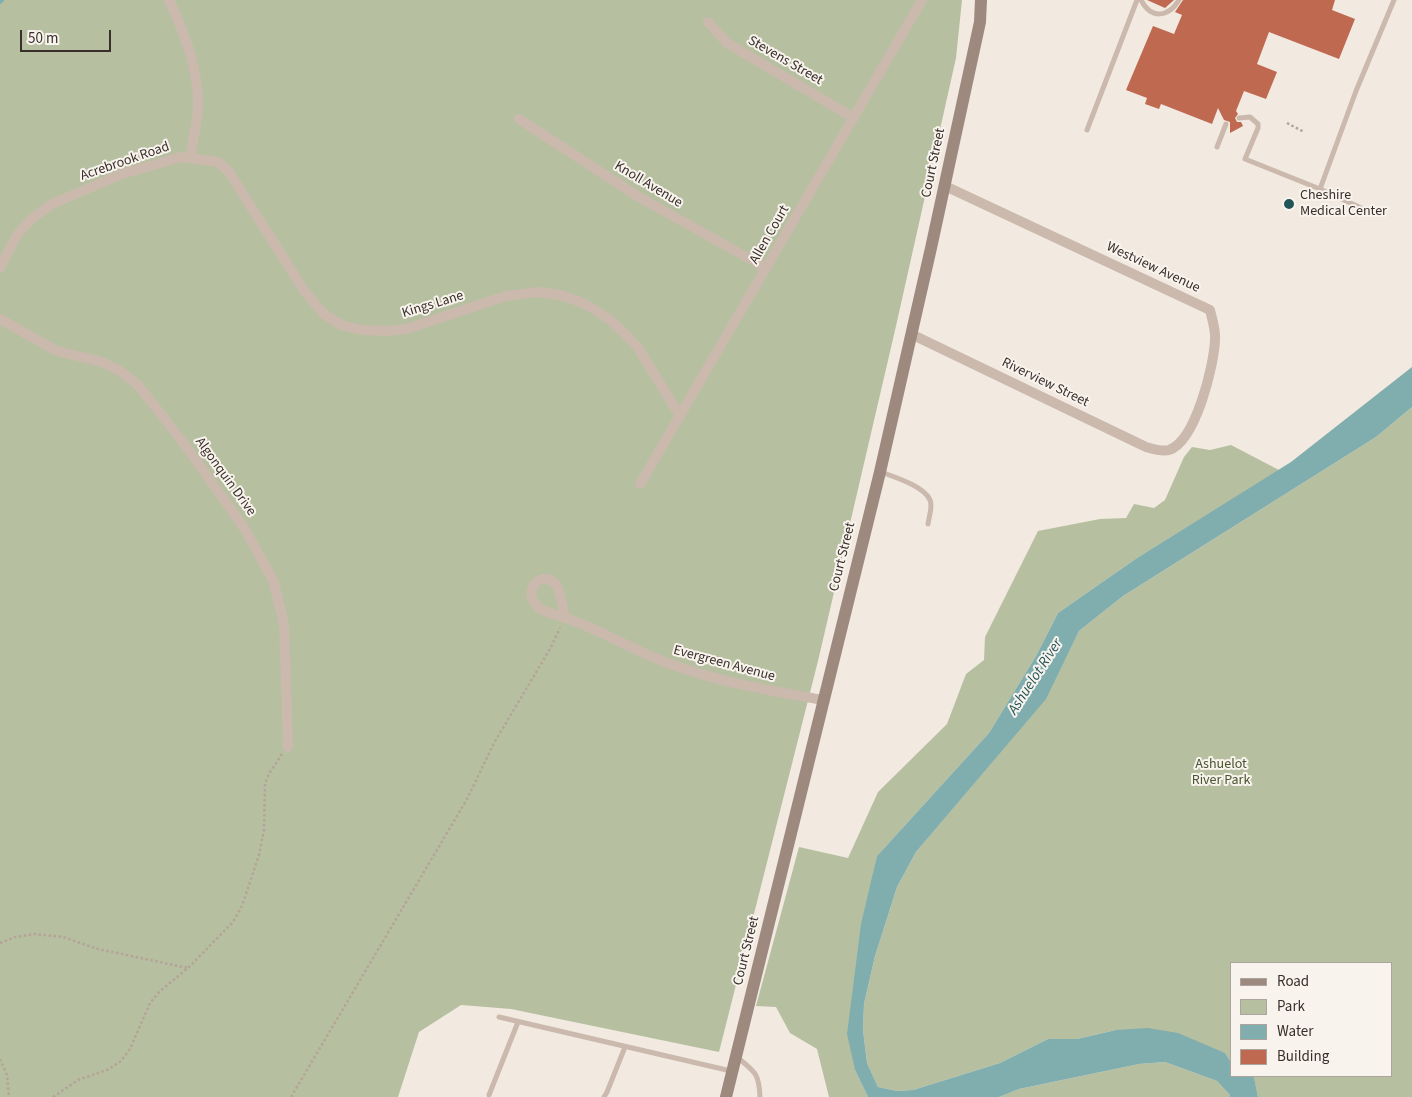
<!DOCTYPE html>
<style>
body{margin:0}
#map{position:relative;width:1412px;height:1097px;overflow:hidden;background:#f2e9e0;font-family:"Source Sans 3",sans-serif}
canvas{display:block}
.legend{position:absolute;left:1230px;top:962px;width:162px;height:115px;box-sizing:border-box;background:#f9f3ed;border:1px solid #aca59f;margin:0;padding:6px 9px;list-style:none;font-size:15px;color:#382f2b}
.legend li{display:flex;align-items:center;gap:10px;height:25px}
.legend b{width:25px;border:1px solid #aca59f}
.scale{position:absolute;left:20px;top:30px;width:91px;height:22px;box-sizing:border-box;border:2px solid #382f2b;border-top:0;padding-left:6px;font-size:15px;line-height:18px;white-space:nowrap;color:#382f2b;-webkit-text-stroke:4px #f9f3ed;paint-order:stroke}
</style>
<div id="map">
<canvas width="1412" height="1097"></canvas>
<ul class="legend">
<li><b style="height:6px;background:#9d897e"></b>Road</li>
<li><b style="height:14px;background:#b6c0a1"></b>Park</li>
<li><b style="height:14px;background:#80adae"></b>Water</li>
<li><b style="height:14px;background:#bf6951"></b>Building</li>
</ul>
<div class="scale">50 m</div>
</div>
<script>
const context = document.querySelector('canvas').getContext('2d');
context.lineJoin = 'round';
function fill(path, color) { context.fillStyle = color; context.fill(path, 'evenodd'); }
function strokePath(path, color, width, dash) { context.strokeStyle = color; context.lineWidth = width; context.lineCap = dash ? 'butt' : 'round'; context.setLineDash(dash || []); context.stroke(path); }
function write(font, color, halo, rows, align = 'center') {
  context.font = font + ' "Source Sans 3",sans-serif'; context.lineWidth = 4; context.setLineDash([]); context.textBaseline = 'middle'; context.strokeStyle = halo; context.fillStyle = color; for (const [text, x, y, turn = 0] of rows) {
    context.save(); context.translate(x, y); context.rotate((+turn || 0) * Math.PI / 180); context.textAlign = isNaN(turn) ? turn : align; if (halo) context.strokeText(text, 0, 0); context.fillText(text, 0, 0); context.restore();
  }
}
fill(new Path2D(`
 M0,0H962L956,58L896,326L818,661L719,1052L511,1009L461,1005L419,1032L398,1097H0Z
 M1412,407V1097H1258L1254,1078L1251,1076H1391V963H1231V1062L1225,1053L1116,1030L1077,1039H1048L1000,1063L913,1090L897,1091L878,1087L867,1063L863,1030L864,1004L875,956L897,887L916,852L1045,699L1079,631L1123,596L1376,437Z
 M1231,445L1279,470L1137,558L1058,613L1036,656L989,733L877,856L873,876L855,1070L868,1097H829L817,1049L790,1033L776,1007L756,1006L799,847L848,858L878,792L947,724L966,674L984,660L985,637L1038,531L1100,519L1126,518L1134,504L1154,508L1165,500L1184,457L1192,447L1210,450Z
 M1165,1062L1217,1081L1230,1095V1097H999L1019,1089L1139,1064Z`), '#b6c0a1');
fill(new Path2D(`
 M1412,367V407L1376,437L1123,596L1079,631L1046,699L916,852L897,887L875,956L864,1004L863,1030L867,1063L878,1087L897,1091L913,1090L1000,1063L1048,1039H1077L1116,1030L1148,1028L1178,1033L1225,1053L1231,1062V1076H1251L1254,1077L1258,1097H1230V1095L1217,1081L1165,1062L1139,1064L1019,1089L999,1097H868L855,1070L847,1034L861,924L877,856L989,733L1036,656L1058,613L1137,558L1291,462Z`), '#80adae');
strokePath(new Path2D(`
 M0,2L2,0`), '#80adae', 4);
fill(new Path2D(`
 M1147,0H1174L1165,8Z
 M1183,0H1335L1332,10L1355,19L1339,59L1269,32L1257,64L1277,72L1266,99L1244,91L1236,111L1238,114L1235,118L1237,122H1241L1243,126L1230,133V122L1224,120L1218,108L1212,124L1161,104L1159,109L1145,104L1147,98L1126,90L1153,26L1174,34L1182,15L1175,12Z`), '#bf6951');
strokePath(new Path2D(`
 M1287,123L1304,132
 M0,943L15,937L35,934L63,937L98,949L188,968
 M0,1059L7,1075L9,1097
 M53,1097L78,1080L107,1070L121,1061L130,1049L150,1003L160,991L188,968L233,922L242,906L259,855L264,830L265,783L270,772L282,754
 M291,1097L467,799L494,743L550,649L560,628`), '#b5a397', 2.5, [2.5, 2.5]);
strokePath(new Path2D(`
 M1141,0C1151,19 1168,18 1179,0
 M1239,118L1250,117L1258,124V128L1245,159L1320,189L1370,212
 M1087,130L1137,0
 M1217,147L1226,124
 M1320,189L1356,91L1394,0
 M881,472C894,477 924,486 930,500C933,507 929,516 928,524
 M499,1017L731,1071
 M737,1057C755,1072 759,1073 760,1097
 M489,1095L518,1022
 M604,1097L607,1092L625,1047`), '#cab9ac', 5);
strokePath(new Path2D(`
 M169,0C184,31 198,68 198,104C198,121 193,140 190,157
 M708,22L727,43L854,118
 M519,119L639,197L766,268
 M0,268L17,235L30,220L52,204L122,174L181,157L218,162L229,172L305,292L324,314L341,325L362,330L387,331L406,329L506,296L538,292L560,295L581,302L597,311L610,320L628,337L638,348L680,416
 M0,319L57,351L102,362L120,371L139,386L188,449L244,528L273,580L284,624L288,747
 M911,334L1146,447C1153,449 1162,452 1169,450C1196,441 1214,365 1215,340C1216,330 1212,319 1210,310L945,186
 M640,484L922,0
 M565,618C562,608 562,593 556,585C539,564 512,603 553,614C593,625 629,649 668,663C718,682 771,691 823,700`), '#cab9ac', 10);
strokePath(new Path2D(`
 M726,1097L880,472L931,248L980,22L981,0`), '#9d897e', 12);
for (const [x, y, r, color] of [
 [1289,204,6,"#225558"]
]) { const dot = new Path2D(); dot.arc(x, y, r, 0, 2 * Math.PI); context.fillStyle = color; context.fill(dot); strokePath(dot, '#f9f3ed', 2); }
write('14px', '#382f2b', '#f9f3ed', [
 ["Stevens Street",785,61,30],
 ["Acrebrook Road",125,162,-19],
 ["Court Street",934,163,-78],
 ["Knoll Avenue",648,185,31],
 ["Allen Court",770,235,-60],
 ["Westview Avenue",1153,268,25],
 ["Kings Lane",433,305,-17],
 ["Riverview Street",1045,383,26],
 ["Algonquin Drive",225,477,54],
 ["Court Street",843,557,-76],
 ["Evergreen Avenue",724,664,15],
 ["Court Street",747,951,-76]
]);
write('14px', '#382f2b', '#f9f3ed', [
 ["Cheshire",1300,196],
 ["Medical Center",1300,212]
], 'left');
write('14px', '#485530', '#f9f3ed', [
 ["Ashuelot",1221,765],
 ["River Park",1221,781]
]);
write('italic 15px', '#225558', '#f9f3ed', [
 ["Ashuelot River",1036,677,-57]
]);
</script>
